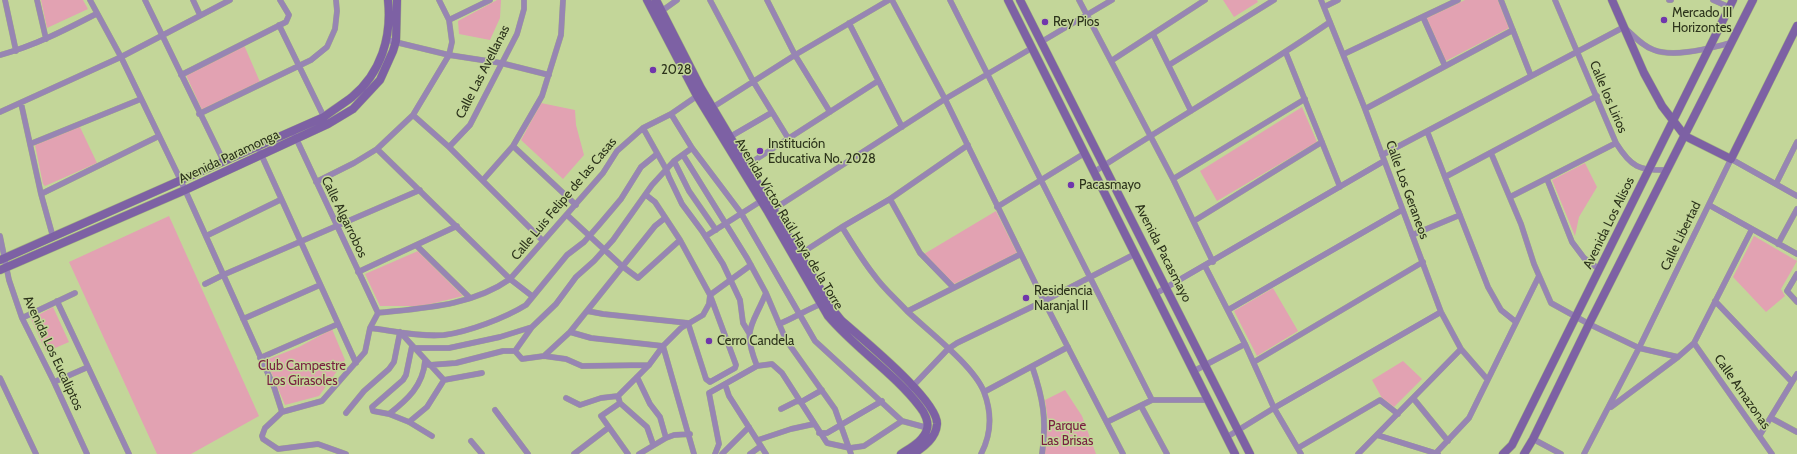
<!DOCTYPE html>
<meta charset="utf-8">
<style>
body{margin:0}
canvas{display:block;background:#c3d699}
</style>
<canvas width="1797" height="454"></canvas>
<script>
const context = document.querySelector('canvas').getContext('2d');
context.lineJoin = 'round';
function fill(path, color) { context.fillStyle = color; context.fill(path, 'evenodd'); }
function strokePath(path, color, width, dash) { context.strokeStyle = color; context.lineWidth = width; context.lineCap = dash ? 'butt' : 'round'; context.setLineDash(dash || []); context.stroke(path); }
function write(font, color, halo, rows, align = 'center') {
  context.font = font + ' Cabin,sans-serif'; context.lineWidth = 3; context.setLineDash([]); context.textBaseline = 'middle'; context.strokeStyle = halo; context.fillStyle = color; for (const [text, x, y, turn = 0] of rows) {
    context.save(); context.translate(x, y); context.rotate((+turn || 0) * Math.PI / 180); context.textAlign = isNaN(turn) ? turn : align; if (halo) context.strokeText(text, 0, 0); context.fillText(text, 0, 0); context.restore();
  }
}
fill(new Path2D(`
 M41,0H83L88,9L47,28Z
 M497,0H501L500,18L490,40L459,34L458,21Z
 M1223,0H1257L1258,2L1234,17Z
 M1465,0H1498L1509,28L1442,63L1422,20Z
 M244,45L260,82L202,110L186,75Z
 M541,103L575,110L576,125L584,155L563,179L521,140Z
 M1302,107L1317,142L1217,201L1200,171Z
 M79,125L97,163L45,186L43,184L35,145Z
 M1585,163L1597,187L1579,217L1575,236L1552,180Z
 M996,211L1017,253L954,284L924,254Z
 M169,216L259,416L191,454H157L69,262Z
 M1754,236L1797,261L1781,289L1785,296L1766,312L1733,277Z
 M418,251L463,296L423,306H380L365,274Z
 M1273,288L1298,331L1257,356L1234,311Z
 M53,307L69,342L46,352L31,319Z
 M332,329L345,360L319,396L285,405L266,360L299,347Z
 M1403,361L1422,379L1394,407L1382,398L1372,380Z
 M1065,390L1082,416L1096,454H1044L1048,421L1045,400Z`), '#e2a2b2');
const street = new Path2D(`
 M5,0L16,51
 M37,0L46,39
 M90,0L121,57L181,181L274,387L282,412
 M145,0L224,162
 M193,0L200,15
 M710,0L753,81L788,138
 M767,0L795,55L830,112
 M892,0L945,99L1044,301L1123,454
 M950,0L1152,400
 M1079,0L1173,179L1213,262
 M1321,0L1365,109L1441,312L1461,349L1487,379
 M1501,0L1531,76
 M1555,0L1616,143C1631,167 1639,171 1668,170
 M1669,0H1671
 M1713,0L1729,7
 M1324,7L1338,0
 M659,13L677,0
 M1423,17L1445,66
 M449,20L490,0
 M849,23L902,127
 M279,25L324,117
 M1153,34L1191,111
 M387,40L449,55L501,63L549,75
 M1041,42L1112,0
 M1286,53L1340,187
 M1344,54L1458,0
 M0,55C34,46 65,30 96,14
 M1111,61L1205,0
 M1169,65L1274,0
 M181,75L286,22L289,15L280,0
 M21,103L41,194L53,237
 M710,109L795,55L889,0
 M1365,109L1513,30
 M0,112L121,57L230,0
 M199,114L311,60L327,47L335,29L337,11L336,0
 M671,114L692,148L741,213L815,341L902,421L864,446L850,448L827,443L782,373L772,364L757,366L709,393L719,444L715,454
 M413,115L449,147L543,241
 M643,128L666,169L669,177L682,204L702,231L723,264L740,300L743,323L749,333
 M1427,131L1488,287L1501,310L1516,322
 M295,136L378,313
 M728,138L771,113
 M30,144L141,99
 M513,146L576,205
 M449,147L470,125L517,34L524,9V0
 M377,149L510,279L532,296
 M260,152L356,363
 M1491,153L1521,224L1534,264L1551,303L1589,324L1639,348L1678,357
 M683,155L747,258L766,293L786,340L835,409L851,454
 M1382,155L1624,27C1633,35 1642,46 1654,50C1675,58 1709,48 1731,43
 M674,161L689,191L716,230
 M744,167L878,81
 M1094,172C1172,121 1253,75 1330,22
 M1445,177L1597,96
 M1173,179L1305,99
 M1547,179L1572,242L1584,258L1599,269
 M483,180L513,146L542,96L561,35L563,0
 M316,182L354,163L377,149L413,115L449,55L452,42L449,20L439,0
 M1776,184L1797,142
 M41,194L159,136
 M1510,197L1616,143
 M890,199L920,253L953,287
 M1709,205L1797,254
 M997,207L1085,153
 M774,209L945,99L1032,48
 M567,215L622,266L638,278L680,240
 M1194,221L1322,142
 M842,227C852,243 862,260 874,275C883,288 896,299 907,311C928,331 974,366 984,392C992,413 991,435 981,454
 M1412,235L1460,215
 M0,236L9,280L22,318L54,382L87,454
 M206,236L280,200
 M706,236L761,201
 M1778,244L1797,209
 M417,246L470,298
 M797,256L842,227L890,199L968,145
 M1205,266L1245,344L1274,408L1301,454
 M358,272L457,226
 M1797,274L1787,291L1797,302
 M205,284L223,275L420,190
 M1155,294L1384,161
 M57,301L129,454
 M1715,301L1792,382
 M1228,310L1402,210
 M587,311L603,314L688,323L706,379L710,382L735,368L736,365L710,295L680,240L655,202L646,195
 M908,311L1021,254
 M22,318L75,293
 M243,319L320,285
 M779,324C794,318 806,310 821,304
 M370,328C394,331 420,337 444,335C468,332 505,318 526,305L567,255L584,242L599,225L621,199L641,167L657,154
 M400,332L444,380
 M570,332L591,338L663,346L694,454
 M1694,343L1772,454
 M414,348H449L500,337L532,327L556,304L576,277L594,261L613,240L652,185L674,161L692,148
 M515,351L522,359L544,356L566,359L582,366L649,365
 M544,356L570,332L655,226L665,218
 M260,358L338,324
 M425,361C423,386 407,400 389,414L409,422L432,436
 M1254,362L1423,262
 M429,365L456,363L503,351H515L532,327
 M757,366C742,328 752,327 766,293
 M1032,366C1043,398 1047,420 1042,454
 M1194,371L1245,344
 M637,377L650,404L660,417L666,438
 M0,378L36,454
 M54,382L88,367
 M725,384L729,396L766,454
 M911,388L948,349L957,343L1044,301L1135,254
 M984,392L1068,347
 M566,398L580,405L601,398L618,396
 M1413,398L1448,441
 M620,403L647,427L653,444
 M1141,406L1167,454
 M1611,407L1678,357L1694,343L1752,229
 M781,409L797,401L801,402L822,390
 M495,410L528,454
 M346,413L364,391L389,369L394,362L400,332
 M389,414L373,411L372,407L403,380L406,375L412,346
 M1771,418L1797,432
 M902,421L928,428
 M409,422L427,407L444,380L482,373
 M1107,422L1152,400H1208
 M819,433H827L882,401
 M1377,435L1438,454
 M1760,435L1797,374
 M1227,437L1274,408L1441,312
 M1533,439L1561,454
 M758,440L791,429L814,424
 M471,441L482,454
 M1298,448L1380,400L1398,414
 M346,454L318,444L278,449L263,439L262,436L265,428L282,412L322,401L365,352L370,328L378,313C423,308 472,306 510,279L603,173L617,151L643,128L671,114L697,96
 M574,454L608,428
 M628,454L601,416L620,403L618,396L649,365L663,346L681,328L703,315L709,304L710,295L751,265
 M639,454L666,438L674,435L690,434
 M722,454L749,427
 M750,454L761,446
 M1358,454L1461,349
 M1435,454L1469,418L1539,276
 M1584,454L1639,348L1731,159L1797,196`);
const secondary = new Path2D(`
 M647,0L697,96L768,212L828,316C856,349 894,373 920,407C925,413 929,422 927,429C924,441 910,448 901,454
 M656,0L701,88L833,310L841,320C861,338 938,400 937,424C936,438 924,447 913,454
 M1008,0L1235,454
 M1020,0L1250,454
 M1612,0L1644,73L1662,106L1685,136L1731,159L1797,26
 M0,260L324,117C333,110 343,104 352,97C381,73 392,37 388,0
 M0,270L185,190L328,124L353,109L380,80L393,51L396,41L397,0
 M1503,454L1512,445L1733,0
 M1524,454L1533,439L1589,324L1753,0`);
strokePath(street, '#a5b580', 6);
strokePath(secondary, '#a5b580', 9);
strokePath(street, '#9785b3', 5.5);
strokePath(secondary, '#7d61a4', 8);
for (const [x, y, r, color] of [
 [1664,20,4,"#7036ac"],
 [1045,22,4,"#7036ac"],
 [653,70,4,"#7036ac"],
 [760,151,4,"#7036ac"],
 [1071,185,4,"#7036ac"],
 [1026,298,4,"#7036ac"],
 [709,341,4,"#7036ac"]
]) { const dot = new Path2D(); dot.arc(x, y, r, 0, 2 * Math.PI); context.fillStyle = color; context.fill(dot); strokePath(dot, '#c3d699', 1.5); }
write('13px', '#2c331b', '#c3d699', [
 ["Mercado III",1672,13],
 ["Horizontes",1672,28],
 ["Rey Pios",1053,22],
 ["2028",661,70],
 ["Institución",768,144],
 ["Educativa No. 2028",768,159],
 ["Pacasmayo",1079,185],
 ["Residencia",1034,291],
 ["Naranjal II",1034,306],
 ["Cerro Candela",717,341]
], 'left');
write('13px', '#2c331b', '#c3d699', [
 ["Calle Las Avellanas",483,72,-63],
 ["Calle los Lirios",1608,97,67],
 ["Avenida Paramonga",229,157,-25],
 ["Calle Los Geraneos",1407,190,70],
 ["Calle Luis Felipe de las Casas",564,199,-50],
 ["Calle Algarrobos",344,217,64],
 ["Avenida Los Alisos",1609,223,-64],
 ["Avenida Víctor Raúl Haya de la Torre",789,224,59],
 ["Calle Libertad",1681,236,-64],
 ["Avenida Pacasmayo",1163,253,63],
 ["Avenida Los Eucaliptos",53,353,65],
 ["Calle Amazonas",1742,392,55]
]);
write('13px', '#7a2041', '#c3d699', [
 ["Club Campestre",302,366],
 ["Los Girasoles",302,381],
 ["Parque",1067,426],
 ["Las Brisas",1067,441]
]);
</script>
